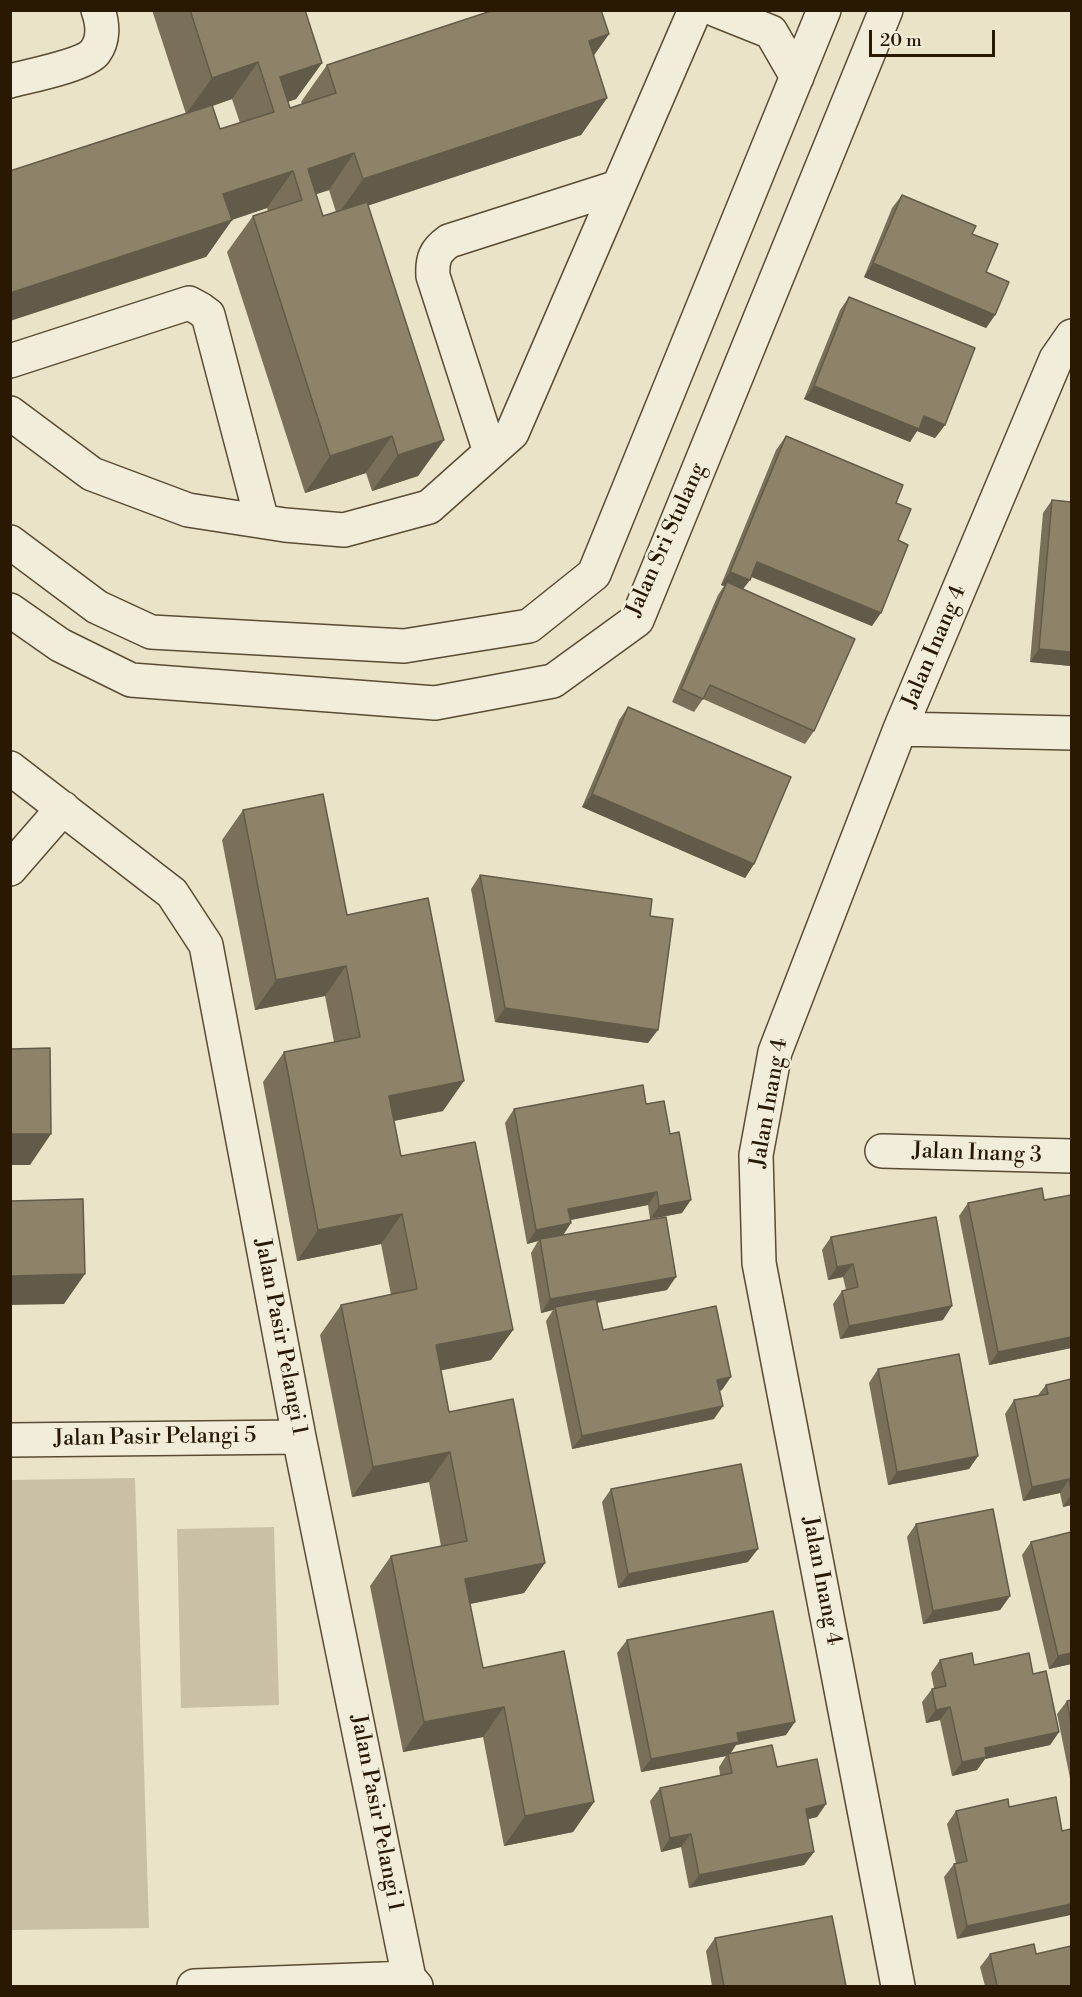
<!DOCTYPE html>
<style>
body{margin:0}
#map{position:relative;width:1082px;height:1997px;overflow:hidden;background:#ebe3c7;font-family:"Libre Bodoni",serif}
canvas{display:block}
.frame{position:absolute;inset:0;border:12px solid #291802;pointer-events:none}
.scale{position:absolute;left:869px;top:30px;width:126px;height:27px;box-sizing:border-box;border:3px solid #291802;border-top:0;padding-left:8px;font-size:18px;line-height:21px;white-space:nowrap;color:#291802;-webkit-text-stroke:4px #f2eddb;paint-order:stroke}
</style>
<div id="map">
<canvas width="1082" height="1997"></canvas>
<div class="frame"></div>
<div class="scale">20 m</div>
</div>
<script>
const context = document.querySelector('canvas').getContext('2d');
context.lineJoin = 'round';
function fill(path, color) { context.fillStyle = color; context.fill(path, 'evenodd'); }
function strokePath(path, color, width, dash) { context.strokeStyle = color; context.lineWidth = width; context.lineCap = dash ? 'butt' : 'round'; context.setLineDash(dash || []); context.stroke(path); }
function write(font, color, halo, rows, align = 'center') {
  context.font = font + ' "Libre Bodoni",serif'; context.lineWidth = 5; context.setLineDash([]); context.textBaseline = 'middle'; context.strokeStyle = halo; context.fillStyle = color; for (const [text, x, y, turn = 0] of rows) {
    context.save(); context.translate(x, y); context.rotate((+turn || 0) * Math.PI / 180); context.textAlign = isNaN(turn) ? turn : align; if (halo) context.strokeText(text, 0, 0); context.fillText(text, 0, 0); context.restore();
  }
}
fill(new Path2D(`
 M135,1478L149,1928L11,1930V1480Z
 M274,1527L279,1705L181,1708L177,1529Z`), '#cac0a6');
const minor = new Path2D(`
 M716,10L771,32L797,77
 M10,81C29,76 85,65 95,52C104,40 103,24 98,10
 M10,361L189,303L200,309L208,315L262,521
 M10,413L92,474L188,510L285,525L344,530L429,507L512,433L695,10
 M490,452L433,276C432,259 435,251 449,241L618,187
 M10,542L97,607L151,632L404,646L529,626L594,574L824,10
 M10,610L60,645L131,680L435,703L553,681L637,620L886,10
 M900,729L1072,733
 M10,768L172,893L206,945L299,1437L409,1978L416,1986
 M10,869L63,808
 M882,1151L1072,1156
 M10,1440L299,1437
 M194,1986L409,1978
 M898,1986L759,1263L756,1155L775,1052L900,729L1056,359L1072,336`);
strokePath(minor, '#5a4b33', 36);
strokePath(minor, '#f2eddb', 33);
fill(new Path2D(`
 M152,10H305L322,63L296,99L288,102L290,108L302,104L301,102L327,65L609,34L593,56L607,98L581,135L368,205L444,440L418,476L372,491L366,473L305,493L227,252L253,216L268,211L267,208L232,220L206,257L186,114ZM232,99L240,123L220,129L213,106ZM329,190L336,212L323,216L316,194Z
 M902,195L972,234L986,272L995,315L986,328L864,277L892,208Z
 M849,297L945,425L935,438L917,431L910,442L804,399L840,310Z
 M786,436L898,540L872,626L751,577L743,589L814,731L805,744L703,699L694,712L672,702L718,595L724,586L721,585L776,450Z
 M1052,500L1071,666L1030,662L1043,513Z
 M628,707L754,864L745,878L582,807L619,720Z
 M243,810L347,915L443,1111L394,1121L401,1156L513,1330L491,1360L441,1370L449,1412L545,1563L524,1593L470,1604L483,1668L594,1802L573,1832L504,1846L483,1737L403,1752L370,1586L391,1556L441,1546L429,1482L352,1497L320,1335L341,1305L391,1295L381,1244L297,1261L263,1082L284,1052L334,1042L325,996L255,1010L222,840Z
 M480,875L650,916L648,1043L495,1022L471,889Z
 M646,1104L682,1213L650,1219L648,1205L571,1220L563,1235L667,1290L597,1303L603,1330L722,1390L720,1391L714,1419L572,1449L546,1321L553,1310L541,1313L531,1253L538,1241L527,1244L505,1123L514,1109Z
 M1044,1200L1071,1348L989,1365L959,1216L968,1203Z
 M831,1237L943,1320L840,1339L833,1304L842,1291L846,1290L843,1277L828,1280L822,1250Z
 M878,1369L978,1456L969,1469L888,1485L869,1383Z
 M1071,1379V1505L1063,1507L1060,1493L1023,1501L1005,1414L1014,1400L1038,1395L1046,1385Z
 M611,1489L748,1562L618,1588L602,1502Z
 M916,1524L1010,1596L1000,1610L923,1624L907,1537Z
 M1031,1542L1071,1664L1049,1669L1022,1555Z
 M627,1640L786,1735L736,1745L731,1753L777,1767L826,1804L817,1817L808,1819L814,1852L804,1865L689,1888L681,1847L661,1852L650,1801L660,1788L720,1775L719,1767L726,1756L641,1772L617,1653Z
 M940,1660L1033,1674L1059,1732L1050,1745L985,1759L977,1770L952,1776L940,1720L926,1723L922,1702L932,1689L934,1688L931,1673Z
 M1071,1700V1783L1057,1714L1067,1701Z
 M1009,1807L1062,1831L957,1939L944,1877L954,1864L956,1863L947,1824L956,1811Z
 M715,1938L846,1986H712L706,1951Z
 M990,1954H1036L1071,1986H985L980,1967Z`), '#7a7059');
fill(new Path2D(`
 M609,34L583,71L589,41Z
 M258,62L232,99L186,114L212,78Z
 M322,63L296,99L272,107L280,77Z
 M607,98L581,135L337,216L363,179Z
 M354,153L329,190L302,199L308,169Z
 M293,171L267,208L198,231L223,194Z
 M232,220L206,257L10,321V293Z
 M873,263L995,315L986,328L864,277Z
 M814,386L924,416L945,425L935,438L917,431L910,442L804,399Z
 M392,436L366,473L305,493L330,456Z
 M444,440L418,476L372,491L398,455Z
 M757,562L881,613L872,626L748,575Z
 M730,572L750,580L740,593L727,582L724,586L721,585Z
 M1039,649L1071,652V666L1030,662Z
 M592,794L754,864L745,878L582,807Z
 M346,966L325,996L255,1010L276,980Z
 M505,1008L658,1030L648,1043L495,1022Z
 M464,1081L443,1111L368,1126L389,1096Z
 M10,1134H51L30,1165H10Z
 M657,1192L648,1205L559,1222L568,1209Z
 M691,1200L682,1213L650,1219L659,1206Z
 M402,1214L381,1244L297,1261L318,1230Z
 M571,1223L562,1237L540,1239L538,1241L527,1244L536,1230Z
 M853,1264L843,1277L828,1280L837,1267Z
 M85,1274L64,1304L10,1305V1276Z
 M676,1277L667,1290L556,1310L555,1307L553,1310L541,1313L550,1299Z
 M952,1306L943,1320L840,1339L849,1326Z
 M513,1330L491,1360L415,1376L436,1345Z
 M1071,1337V1348L989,1365L998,1352Z
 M731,1377L722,1390L708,1393L717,1380Z
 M723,1406L714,1419L572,1449L582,1436Z
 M450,1452L429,1482L352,1497L373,1467Z
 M978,1456L969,1469L888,1485L897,1472Z
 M1069,1479L1060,1493L1023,1501L1032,1487Z
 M1071,1495V1505L1063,1507Z
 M758,1549L748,1562L618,1588L628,1574Z
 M545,1563L524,1593L444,1609L465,1579Z
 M1010,1596L1000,1610L923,1624L933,1611Z
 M1071,1653V1664L1049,1669L1058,1656Z
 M504,1707L483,1737L403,1752L424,1722Z
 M950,1707L940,1720L926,1723L936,1710Z
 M795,1722L786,1735L736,1745L729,1755L728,1754L726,1756L641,1772L651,1759L737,1733Z
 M1059,1732L1050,1745L985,1759L977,1770L952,1776L962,1762L985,1748Z
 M594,1802L573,1832L504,1846L525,1816Z
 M826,1804L817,1817L796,1822L806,1809Z
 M691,1834L681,1847L661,1852L670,1838Z
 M814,1852L804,1865L689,1888L699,1875Z
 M1071,1904V1915L957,1939L967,1926Z`), '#635b49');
const building = new Path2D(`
 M190,10H305L322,63L280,77L290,108L336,93L327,65L494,10H601L609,34L589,41L607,98L363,179L354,153L308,169L323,216L367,202L444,440L398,455L392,436L330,456L253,216L302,200L293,171L223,194L232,220L10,293V171L212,105L220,129L274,112L258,62L212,78Z
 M902,195L976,226L972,234L998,244L986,272L1009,282L995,315L873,263Z
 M849,297L975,348L945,425L924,416L919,429L814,386Z
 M786,436L903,485L896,503L911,509L898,540L908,545L881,613L757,562L750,580L730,572Z
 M1052,500L1071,502V652L1039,649Z
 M727,582L855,639L814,731L710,685L703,699L681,689Z
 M628,707L791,777L754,864L592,794Z
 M323,794L347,915L428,898L464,1081L389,1096L401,1156L475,1142L513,1330L436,1345L449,1412L513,1399L545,1563L465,1579L483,1668L564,1651L594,1802L525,1816L504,1707L424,1722L391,1556L467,1541L450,1452L373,1467L341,1305L417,1289L402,1214L318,1230L284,1052L360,1037L346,966L276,980L243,810Z
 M480,875L652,899L650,916L673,919L658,1030L505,1008Z
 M50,1048L51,1134H10V1049Z
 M643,1085L646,1104L664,1101L670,1134L679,1132L691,1200L659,1206L657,1192L568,1209L571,1223L536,1230L514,1109Z
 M1042,1188L1044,1200L1071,1195V1337L998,1352L968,1203Z
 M83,1199L85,1274L10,1276V1201Z
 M666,1217L676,1277L550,1299L540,1239Z
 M936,1217L952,1306L849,1326L842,1291L858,1287L853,1264L837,1267L831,1237Z
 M596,1299L603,1330L716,1306L731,1377L717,1380L723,1406L582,1436L555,1307Z
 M959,1354L978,1456L897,1472L878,1369Z
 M1071,1379V1491L1069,1479L1032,1487L1014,1400L1048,1394L1046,1385Z
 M741,1464L758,1549L628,1574L611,1489Z
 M993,1509L1010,1596L933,1611L916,1524Z
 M1071,1532V1653L1058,1656L1031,1542Z
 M773,1611L795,1722L737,1733L739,1742L651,1759L627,1640Z
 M972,1653L974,1665L1029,1653L1033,1674L1046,1671L1059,1732L985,1748L986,1757L962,1762L950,1707L936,1710L932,1689L946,1686L940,1660Z
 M1071,1700V1724L1067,1701Z
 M772,1745L777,1767L817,1759L826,1804L806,1809L814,1852L699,1875L691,1834L670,1838L660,1788L732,1773L728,1754Z
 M1056,1797L1062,1831L1071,1829V1904L967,1926L954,1864L967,1861L956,1811L1008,1799L1009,1807Z
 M832,1916L846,1986H724L715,1938Z
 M1034,1944L1036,1954L1071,1946V1986H997L990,1954Z`);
fill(building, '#8e8268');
strokePath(building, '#635b49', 1.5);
write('22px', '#291802', '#f2eddb', [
 ["Jalan Sri Stulang",667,540,-66],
 ["Jalan Inang 4",935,647,-67],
 ["Jalan Inang 4",770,1103,-80],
 ["Jalan Inang 3",977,1154,2],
 ["Jalan Pasir Pelangi 1",280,1337,79],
 ["Jalan Pasir Pelangi 5",155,1438,-1],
 ["Jalan Inang 4",821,1581,79],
 ["Jalan Pasir Pelangi 1",376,1813,79]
]);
</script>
